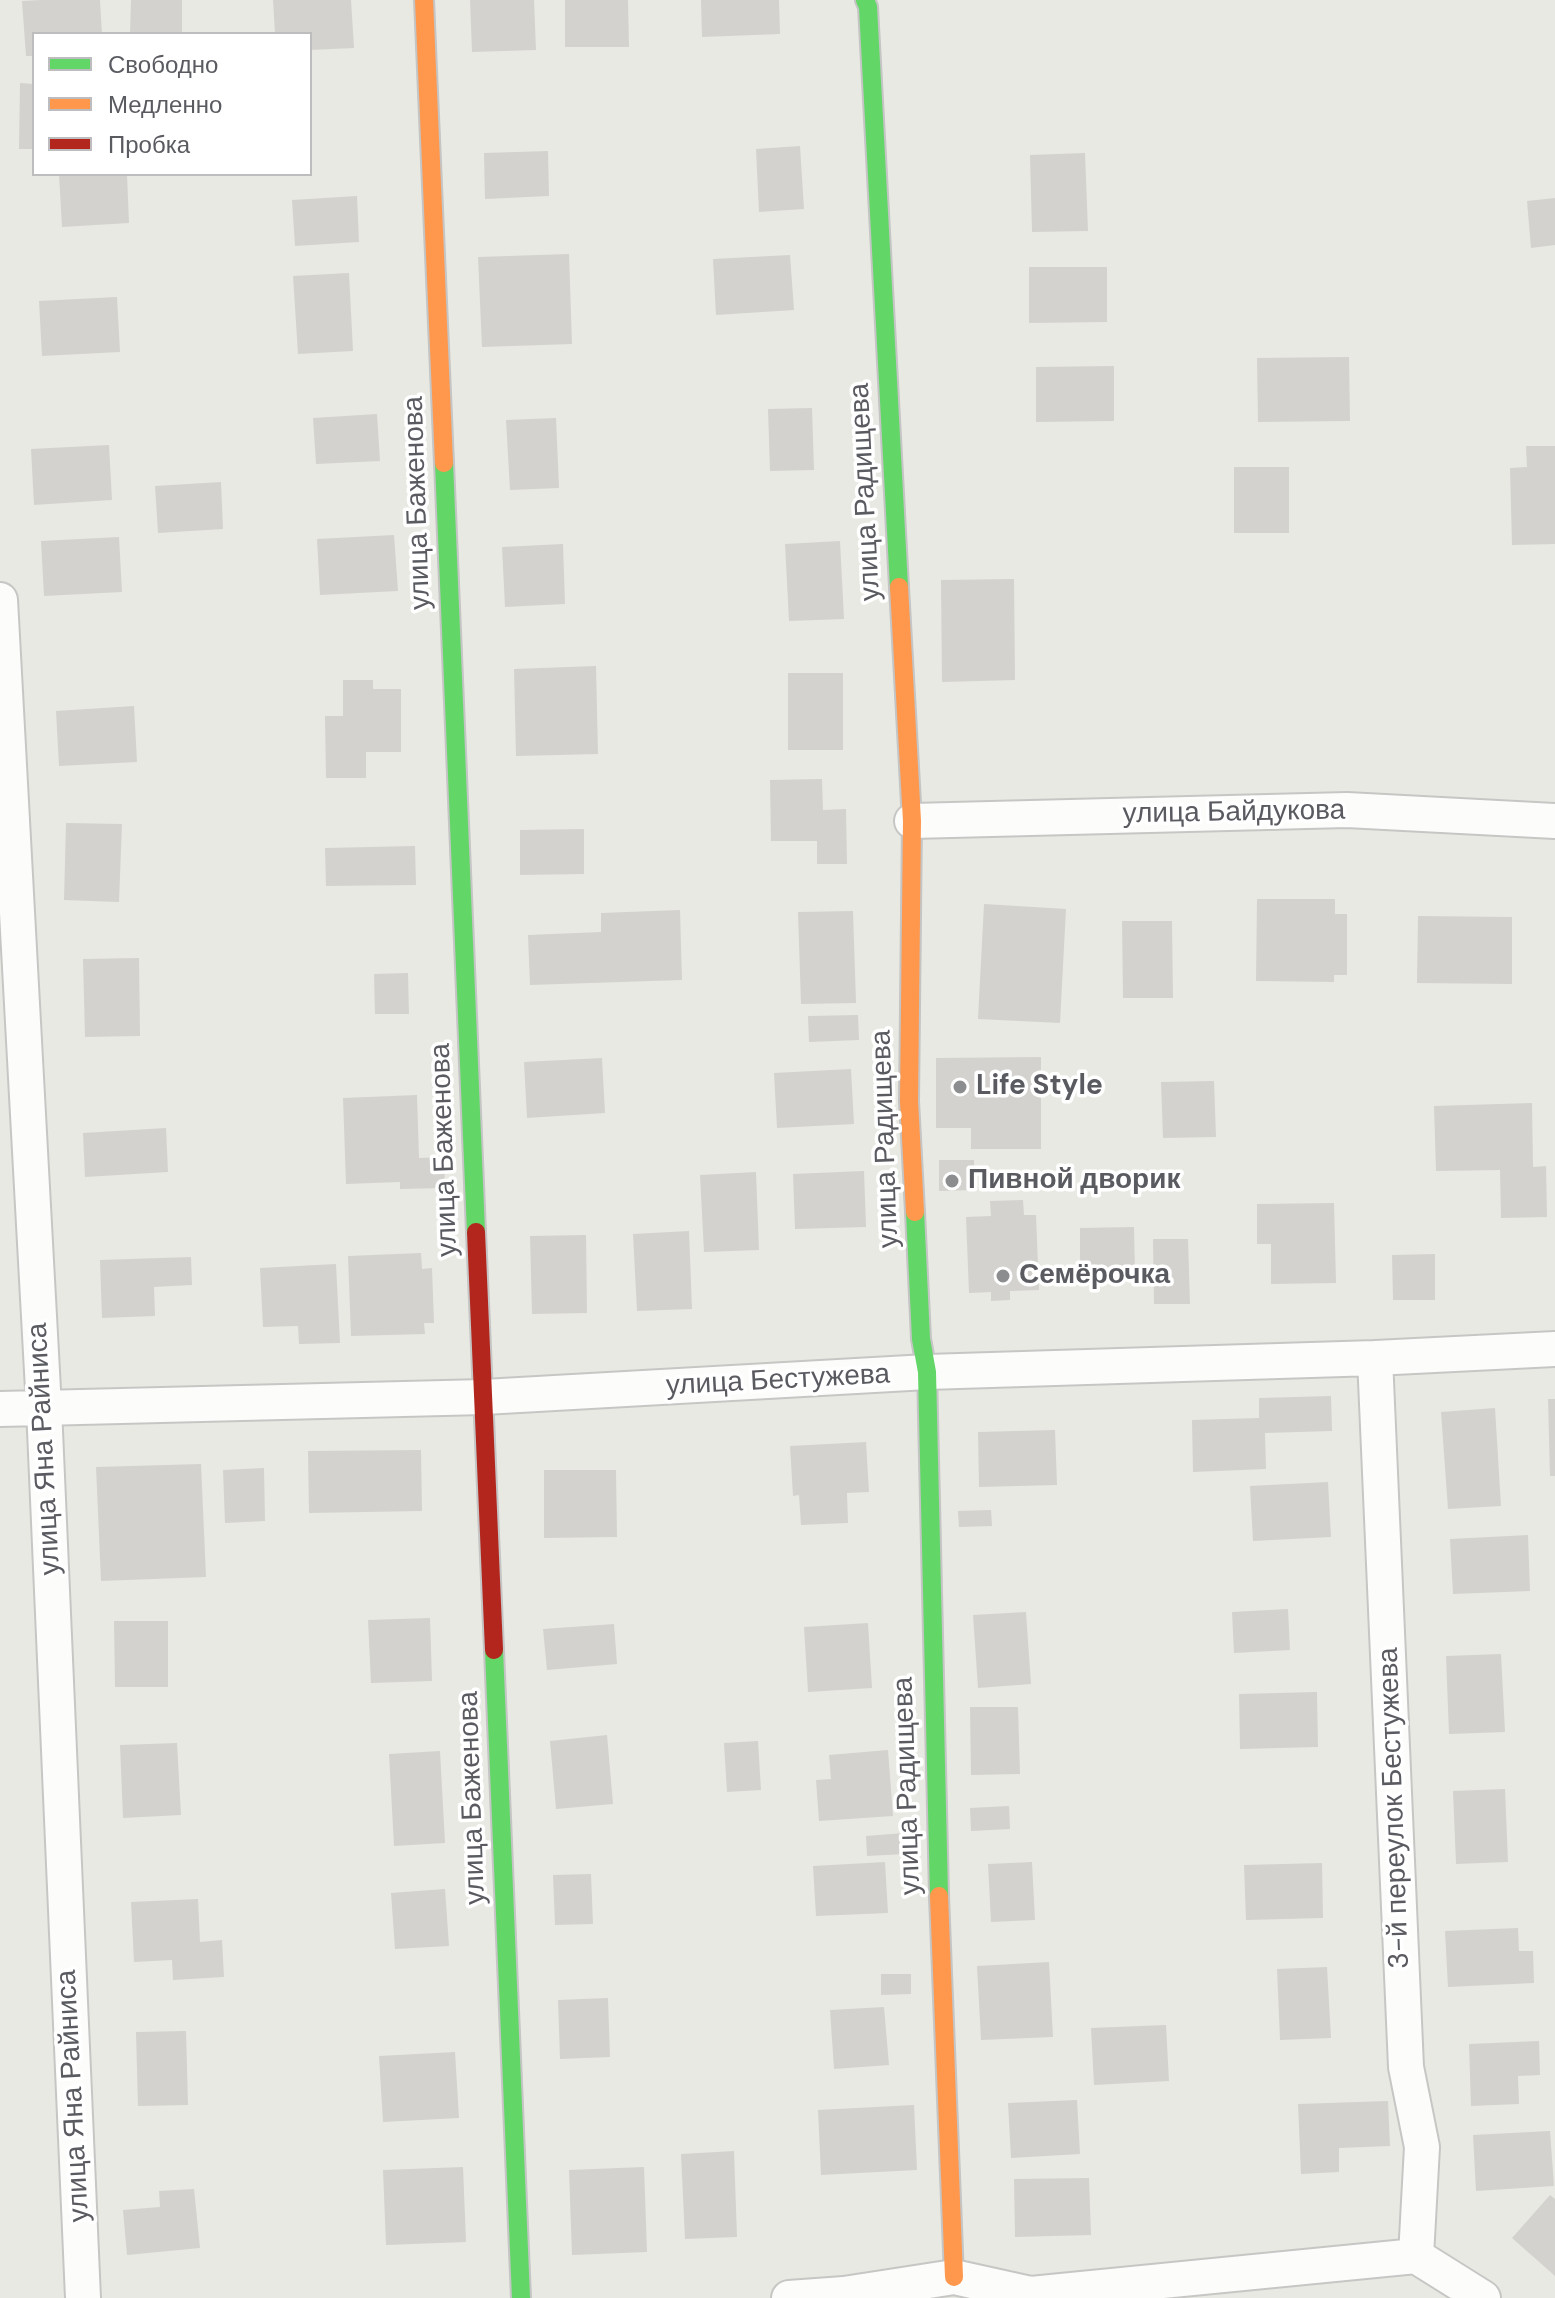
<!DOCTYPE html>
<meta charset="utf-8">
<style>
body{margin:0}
#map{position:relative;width:1555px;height:2298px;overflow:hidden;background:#e9e9e3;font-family:"DM Sans",sans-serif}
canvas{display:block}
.legend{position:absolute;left:32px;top:32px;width:280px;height:144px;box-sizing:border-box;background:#fff;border:2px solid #bdbdc0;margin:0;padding:10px 14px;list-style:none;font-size:24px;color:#595b61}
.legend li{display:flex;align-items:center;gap:16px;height:40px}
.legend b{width:40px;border:2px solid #bdbdc0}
</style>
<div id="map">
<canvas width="1555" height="2298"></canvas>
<ul class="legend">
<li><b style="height:10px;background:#63d668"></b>Свободно</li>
<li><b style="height:10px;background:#ff974d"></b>Медленно</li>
<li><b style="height:10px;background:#b3261e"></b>Пробка</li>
</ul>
</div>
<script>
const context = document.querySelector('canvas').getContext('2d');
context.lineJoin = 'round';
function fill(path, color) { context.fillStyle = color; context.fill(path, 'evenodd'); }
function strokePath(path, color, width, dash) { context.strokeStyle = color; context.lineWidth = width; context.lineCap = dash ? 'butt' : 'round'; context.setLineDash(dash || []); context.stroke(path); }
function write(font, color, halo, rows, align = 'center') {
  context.font = font + ' "DM Sans",sans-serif'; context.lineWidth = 7; context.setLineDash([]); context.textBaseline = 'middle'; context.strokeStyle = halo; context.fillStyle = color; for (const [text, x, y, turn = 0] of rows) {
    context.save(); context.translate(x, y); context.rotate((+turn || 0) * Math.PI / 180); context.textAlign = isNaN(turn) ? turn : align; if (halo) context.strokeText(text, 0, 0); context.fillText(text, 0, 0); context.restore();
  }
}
fill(new Path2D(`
 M41,0H100L102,34H34V56H26L22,1Z
 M131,0H182V34H130Z
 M273,0H351L354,48L310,50V34H275Z
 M470,0H534L536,50L472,52Z
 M565,0H628L629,47H565Z
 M701,0H779L780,34L702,37Z
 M20,83L34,84V149H19Z
 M800,146L804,209L759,212L756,149Z
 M548,151L549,196L485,199L484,153Z
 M1085,153L1088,231L1032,232L1030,155Z
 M59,174H127L129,223L62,227Z
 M357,196L359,242L295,246L292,200Z
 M1555,198V245L1531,248L1527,201Z
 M569,254L572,344L482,347L478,257Z
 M790,255L794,310L716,315L713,259Z
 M1029,267H1107V322L1029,323Z
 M349,273L353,351L298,354L293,276Z
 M117,297L120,352L42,356L39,301Z
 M1349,357L1350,421L1258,422L1257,358Z
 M1114,366V421L1036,422V367Z
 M812,408L814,470L770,471L768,409Z
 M377,414L380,461L316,464L313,418Z
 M556,418L559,488L510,490L506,420Z
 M109,445L112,500L34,505L31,449Z
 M1526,446H1555V544L1512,545L1510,468L1527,467Z
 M1234,467H1289V533H1234Z
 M221,482L223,529L158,533L155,486Z
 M394,535L398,591L320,595L317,539Z
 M119,537L122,592L44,596L41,541Z
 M840,541L844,619L789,621L785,544Z
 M563,544L565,604L505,607L502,547Z
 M1014,579L1015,680L942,682L941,580Z
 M596,666L598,754L516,756L514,669Z
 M788,673H843V750H788Z
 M343,680H373V689H401V752H366V778H326L325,716H343Z
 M134,706L137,762L59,766L56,711Z
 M822,779L823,810L846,809L847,864H817V841H771L770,780Z
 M66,823L122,824L119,902L64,900Z
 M584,829V874L520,875V830Z
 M415,846L416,885L326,886L325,848Z
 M1257,899H1335V914H1347V975H1334V982L1256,981Z
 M984,904L1066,909L1060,1023L978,1019Z
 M680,910L682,980L530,985L528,935L601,932V913Z
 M853,911L856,1003L801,1004L798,912Z
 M1418,916L1512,917V984L1417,983Z
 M1122,921H1172L1173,998H1123Z
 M139,958L140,1036L85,1037L83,959Z
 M408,973L409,1014H375L374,974Z
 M858,1015L859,1040L809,1042L808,1016Z
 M1041,1057V1149H971V1128H936V1058Z
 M602,1058L605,1113L527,1118L524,1062Z
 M851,1069L854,1124L777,1128L774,1073Z
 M1214,1081L1216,1137L1163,1138L1161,1082Z
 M417,1095L419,1158L444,1157L445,1188L400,1189V1182L346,1184L343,1098Z
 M1532,1103L1533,1167L1546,1166L1547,1217L1501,1218L1500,1170L1436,1171L1434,1106Z
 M166,1128L168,1172L85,1177L83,1133Z
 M939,1160H974V1190L939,1191Z
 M864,1171L866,1227L795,1229L793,1174Z
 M756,1172L759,1250L704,1252L700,1175Z
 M1023,1200L1024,1215H1036L1039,1290L1010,1291V1300L991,1301V1292L969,1293L966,1217L991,1216L990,1201Z
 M1334,1203L1336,1283L1271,1284V1244H1257V1204Z
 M1134,1227L1135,1276L1080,1277V1228Z
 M689,1231L692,1309L637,1311L633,1234Z
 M586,1235L587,1313L532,1314L530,1236Z
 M1153,1239H1188L1190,1304H1154Z
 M421,1253L422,1269L432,1268L434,1323H424L425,1334L351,1336L348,1256Z
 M1435,1254V1300H1393L1392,1255Z
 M191,1257L192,1285L154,1287L155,1316L102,1318L100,1260Z
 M336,1264L340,1343L299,1344L298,1326L263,1327L260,1268Z
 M1331,1396L1332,1431L1265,1433L1266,1469L1193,1472L1192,1420L1259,1418V1398Z
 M1548,1399H1555V1476H1550Z
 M1495,1408L1501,1506L1448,1509L1441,1412Z
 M1055,1430L1057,1485L979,1487L978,1432Z
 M866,1442L869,1492L847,1493L848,1523L801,1525L799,1495L793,1496L790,1446Z
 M421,1450L422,1511L309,1513L308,1451Z
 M201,1464L206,1577L101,1581L96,1467Z
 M264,1468L265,1521L225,1523L223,1470Z
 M544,1470H616L617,1537L544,1538Z
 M1328,1482L1331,1537L1253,1541L1250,1486Z
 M991,1510L992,1526L959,1527L958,1511Z
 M1528,1535L1530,1591L1453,1594L1450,1539Z
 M1288,1609L1290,1650L1234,1653L1232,1612Z
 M1026,1612L1031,1684L978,1688L973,1615Z
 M430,1618L432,1681L371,1683L368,1620Z
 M114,1621H168V1687H115Z
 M868,1623L872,1688L808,1692L804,1627Z
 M614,1624L617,1664L547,1670L543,1629Z
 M1501,1654L1505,1732L1449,1734L1446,1656Z
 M1317,1692L1318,1747L1240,1749L1239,1694Z
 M970,1707H1018L1020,1774L971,1775Z
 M607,1735L613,1804L556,1809L550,1741Z
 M758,1741L761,1790L727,1792L724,1743Z
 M177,1743L181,1815L123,1818L120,1745Z
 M888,1750L893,1816L819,1821L816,1780L831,1779L829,1755Z
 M440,1751L445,1843L394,1846L389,1754Z
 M1505,1789L1508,1862L1456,1864L1453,1791Z
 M1009,1806L1010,1829L971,1831L970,1808Z
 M904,1833L905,1854L867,1856L866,1836Z
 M885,1862L888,1913L816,1916L813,1866Z
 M1032,1862L1035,1920L991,1922L988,1864Z
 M1322,1863L1323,1918L1246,1920L1244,1865Z
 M591,1874L593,1924L555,1925L553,1875Z
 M445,1889L449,1946L395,1949L391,1893Z
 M198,1899L200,1942L222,1940L224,1977L173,1980L172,1960L134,1962L131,1902Z
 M1518,1928L1519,1951H1533L1534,1983L1448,1987L1445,1931Z
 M1049,1962L1053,2037L981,2040L977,1966Z
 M1327,1967L1331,2038L1280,2040L1277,1969Z
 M881,1974H911V1994L881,1995Z
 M608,1998L610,2057L560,2059L558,2000Z
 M884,2007L889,2065L834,2069L830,2010Z
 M1166,2025L1169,2081L1094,2085L1091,2028Z
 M186,2031L188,2105L138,2106L136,2032Z
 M1539,2041L1540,2075L1518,2076L1519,2104L1471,2106L1469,2044Z
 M455,2052L459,2118L383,2122L379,2056Z
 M1077,2100L1080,2154L1011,2158L1008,2103Z
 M1388,2101L1390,2146L1339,2148V2172L1301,2174L1298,2104Z
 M914,2105L917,2170L821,2175L818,2110Z
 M1550,2131L1554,2186L1476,2191L1473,2135Z
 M734,2151L737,2237L685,2239L681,2154Z
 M463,2167L466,2242L386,2245L383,2170Z
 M644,2167L647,2252L572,2255L569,2170Z
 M1089,2178L1091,2235L1015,2237L1014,2179Z
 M194,2189L200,2248L127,2255L123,2210L160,2207L159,2191Z
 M1550,2195L1555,2199V2276L1512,2238Z`), '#d3d2ce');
const street = new Path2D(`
 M0,600L44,1408L83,2298
 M912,821L1347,810L1555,821
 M1375,1358L1406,2067L1422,2147L1416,2256
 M0,1409L484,1397L927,1372L1375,1358L1555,1349
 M789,2298L844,2294L954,2277L1031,2294L1416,2256L1483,2298`);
const fast = new Path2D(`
 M865,0L868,7L899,587
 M444,463L476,1232
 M915,1212L921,1339L927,1372L939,1896
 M494,1650L521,2298`);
const slow = new Path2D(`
 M424,0L444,463
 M899,587L912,821L909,1101L915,1212
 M939,1896L954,2277`);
const jam = new Path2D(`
 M476,1232L494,1650`);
strokePath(street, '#c6c7c5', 38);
strokePath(fast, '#c4c5c4', 22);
strokePath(slow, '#c4c5c4', 22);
strokePath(jam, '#c4c5c4', 22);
strokePath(street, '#fcfcfb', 34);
strokePath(fast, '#63d668', 18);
strokePath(slow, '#ff974d', 18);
strokePath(jam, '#b3261e', 18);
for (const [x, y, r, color] of [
 [960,1087,8,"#8b8d8e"],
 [952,1181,8,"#8b8d8e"],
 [1003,1276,8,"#8b8d8e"]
]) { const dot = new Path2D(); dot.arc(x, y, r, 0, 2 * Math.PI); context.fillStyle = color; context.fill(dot); strokePath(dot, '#fff', 3); }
write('28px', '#595b61', '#fff', [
 ["улица Радищева",866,492,-93],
 ["улица Баженова",418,503,-92],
 ["улица Байдукова",1234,813,-1],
 ["улица Радищева",886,1139,-92],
 ["улица Баженова",445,1150,-92],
 ["улица Бестужева",778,1381,-3],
 ["улица Яна Райниса",45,1449,-93],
 ["улица Радищева",908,1786,-92],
 ["улица Баженова",473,1798,-92],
 ["3-й переулок Бестужева",1395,1808,-92],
 ["улица Яна Райниса",74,2096,-93]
]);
write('bold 28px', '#595b61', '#fff', [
 ["Life Style",976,1087],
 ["Пивной дворик",968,1181],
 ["Семёрочка",1019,1276]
], 'left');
</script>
